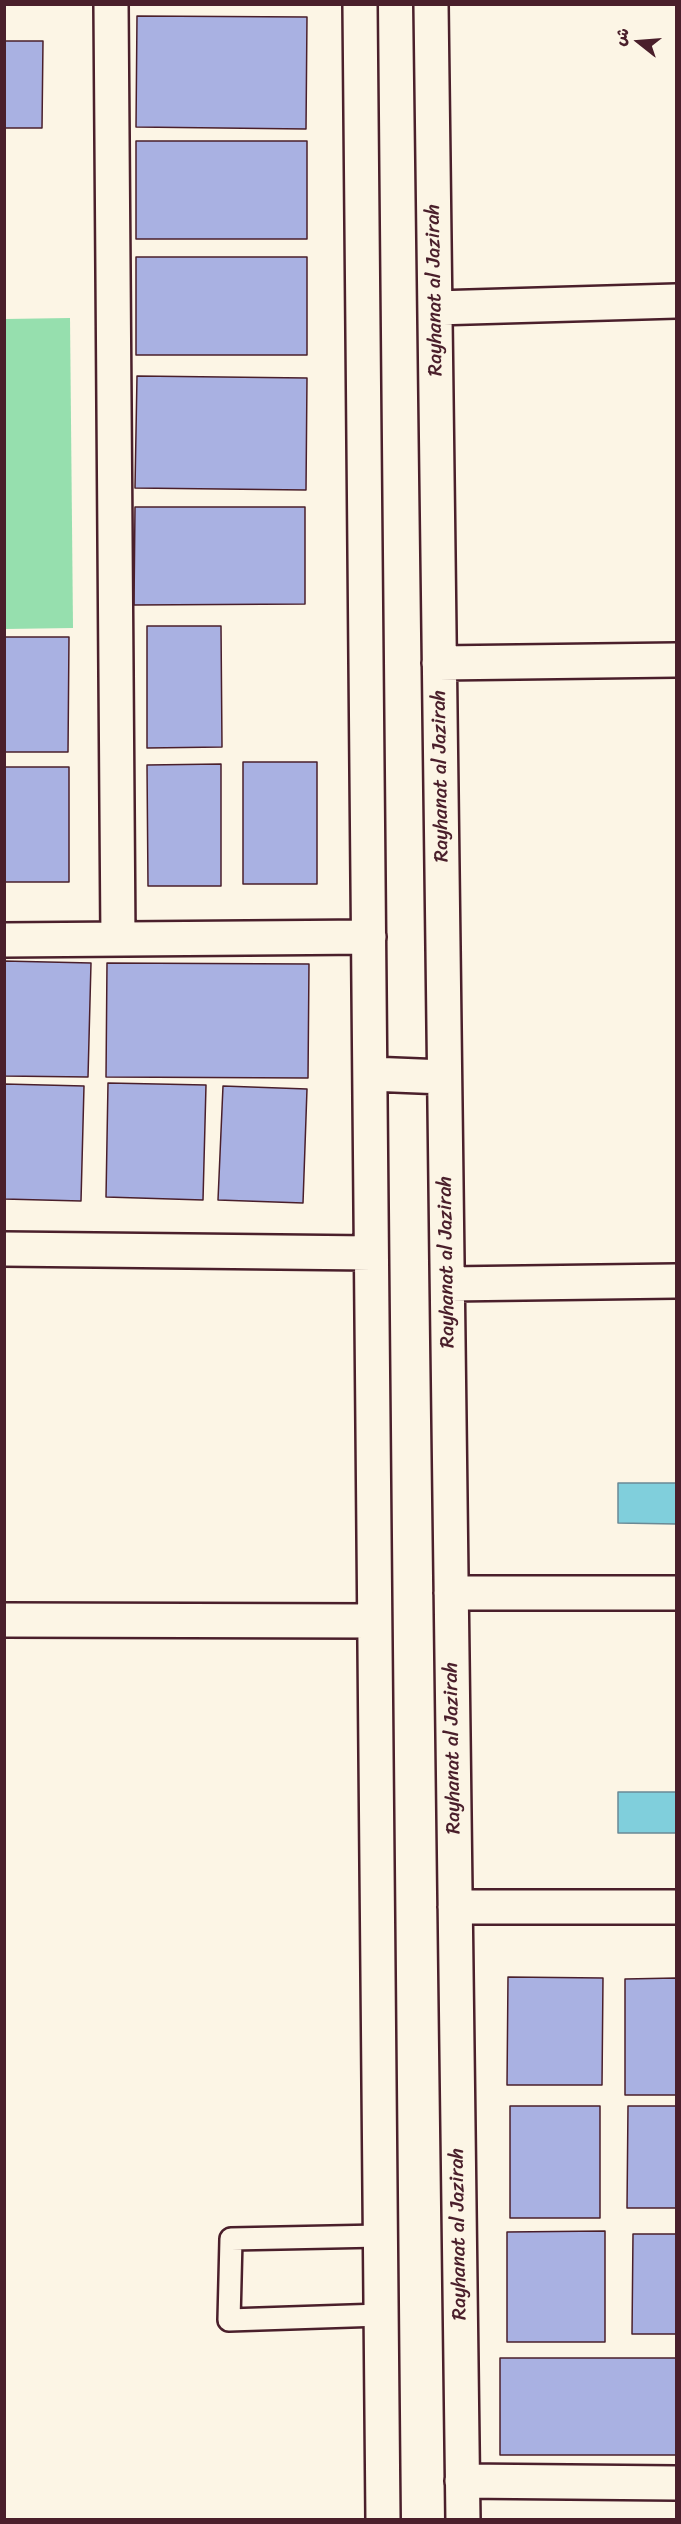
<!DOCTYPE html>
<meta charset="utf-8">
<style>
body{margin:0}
#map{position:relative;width:681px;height:2524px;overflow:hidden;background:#fcf5e5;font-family:Sriracha,"Playpen Sans Arabic",sans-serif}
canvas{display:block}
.frame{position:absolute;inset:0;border:6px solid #4a1f2b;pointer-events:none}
.north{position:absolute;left:609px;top:12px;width:60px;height:60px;-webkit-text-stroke:4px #fcf5e5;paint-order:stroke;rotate:287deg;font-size:16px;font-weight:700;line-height:24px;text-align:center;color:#4a1f2b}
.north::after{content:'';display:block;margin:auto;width:21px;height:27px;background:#4a1f2b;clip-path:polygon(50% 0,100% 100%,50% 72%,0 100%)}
</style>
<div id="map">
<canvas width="681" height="2524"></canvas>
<div class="frame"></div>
<div class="north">ش</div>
</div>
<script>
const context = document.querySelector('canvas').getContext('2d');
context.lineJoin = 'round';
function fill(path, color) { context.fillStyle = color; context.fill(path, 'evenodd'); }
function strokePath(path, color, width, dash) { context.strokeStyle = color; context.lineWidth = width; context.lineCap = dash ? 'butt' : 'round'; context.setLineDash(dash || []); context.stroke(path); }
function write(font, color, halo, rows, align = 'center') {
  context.font = font + ' Sriracha,sans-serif'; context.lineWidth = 5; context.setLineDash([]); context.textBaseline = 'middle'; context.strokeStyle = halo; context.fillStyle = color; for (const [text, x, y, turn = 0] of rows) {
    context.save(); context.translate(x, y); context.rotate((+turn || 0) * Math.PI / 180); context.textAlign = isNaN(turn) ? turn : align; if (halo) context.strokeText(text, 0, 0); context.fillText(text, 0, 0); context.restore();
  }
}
fill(new Path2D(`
 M70,318L73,628L5,629V319Z`), '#96dfae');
const water = new Path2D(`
 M618,1483H676V1524L618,1523Z
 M618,1792H676V1833H618Z`);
fill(water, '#80cfdc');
strokePath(water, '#6a8995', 1.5);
const building = new Path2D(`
 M137,16L307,17L306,129L136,127Z
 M4,41H43L42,128H4Z
 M136,141H307V239H136Z
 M136,257H307V355H136Z
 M137,376L307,378L306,490L135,488Z
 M135,507H305V604L134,605Z
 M147,626H221L222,747L147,748Z
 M4,637H69L68,752H4Z
 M243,762H317V884H243Z
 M221,764V886H148L147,765Z
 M4,767H69V882H4Z
 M4,961L91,963L88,1077L4,1076Z
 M107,963L309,964L308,1078L106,1077Z
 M108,1083L206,1085L203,1200L106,1197Z
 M4,1084L84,1086L81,1201L4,1199Z
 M223,1086L307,1089L303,1203L218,1200Z
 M508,1977L603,1978L602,2085H507Z
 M676,1978V2095H625V1979Z
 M510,2106H600V2218H510Z
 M628,2106H676V2208H627Z
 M605,2231V2342H507V2232Z
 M633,2234H676V2334H632Z
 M500,2358H676V2455H500Z`);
fill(building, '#a9b1e2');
strokePath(building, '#4a1f2b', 1.5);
const service = new Path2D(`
 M380,2236L231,2239L229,2320L381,2315`);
const minor = new Path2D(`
 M111,4L118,939
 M360,4L383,2520
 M431,4L463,2520
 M435,308L676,301
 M439,663L676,660
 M4,940L369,937
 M370,1074L444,1077
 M4,1249L371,1253
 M448,1284L676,1281
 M451,1593H676
 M4,1620L374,1621
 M455,1907H676
 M462,2481L676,2483`);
strokePath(service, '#4a1f2b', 26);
strokePath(minor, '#4a1f2b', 38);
strokePath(service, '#fcf5e5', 21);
strokePath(minor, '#fcf5e5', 33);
write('20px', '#4a1f2b', '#fcf5e5', [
 ["Rayhanat al Jazirah",435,290,-91],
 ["Rayhanat al Jazirah",441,776,-91],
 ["Rayhanat al Jazirah",447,1262,-91],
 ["Rayhanat al Jazirah",453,1748,-91],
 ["Rayhanat al Jazirah",459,2234,-91]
]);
</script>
